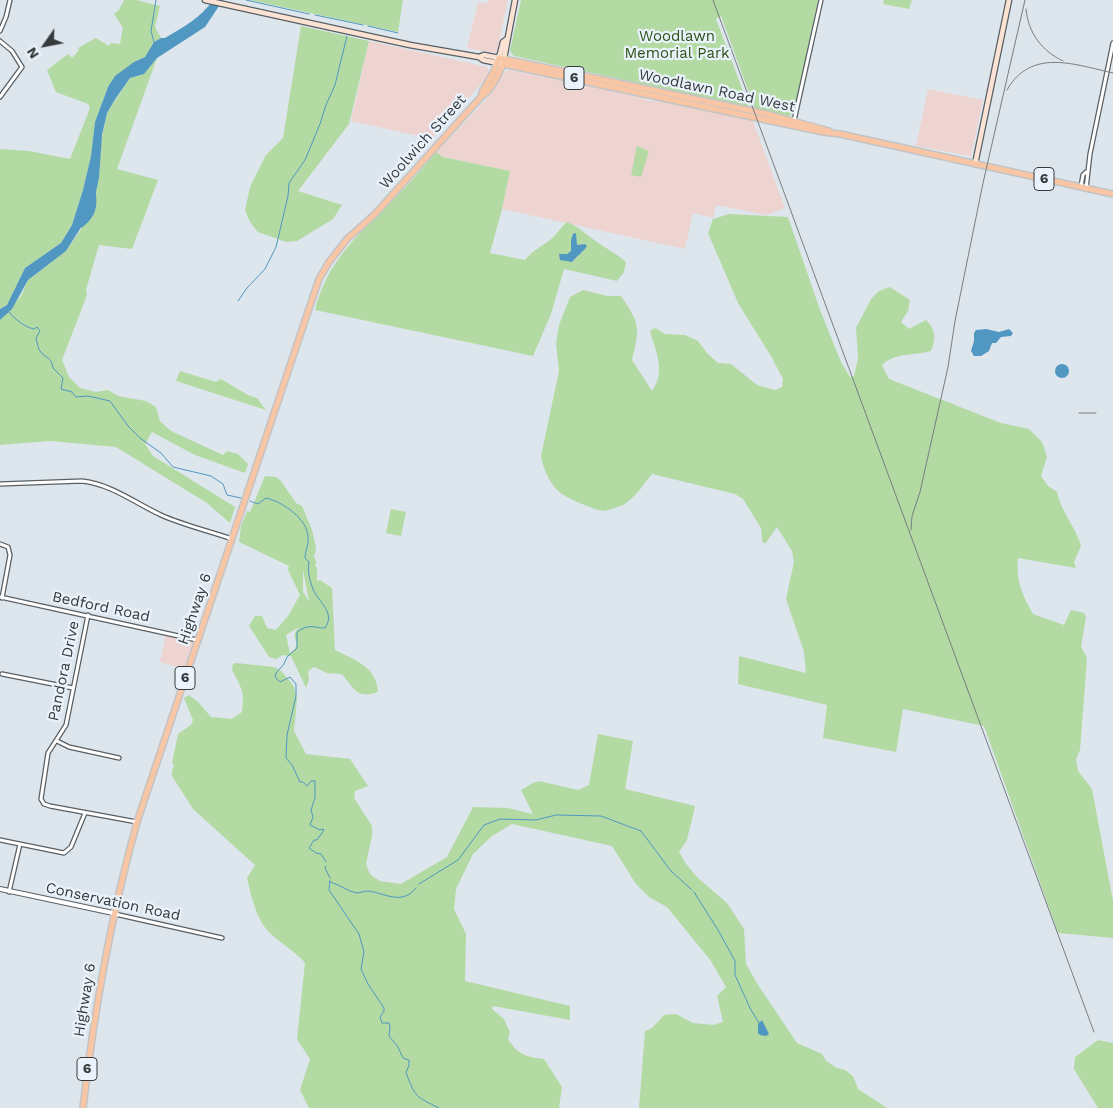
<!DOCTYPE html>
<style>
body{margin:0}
#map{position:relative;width:1113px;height:1108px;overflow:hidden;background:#dde6ed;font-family:"Work Sans",sans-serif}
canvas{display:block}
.north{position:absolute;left:20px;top:20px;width:50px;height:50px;-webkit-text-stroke:4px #eaf3fb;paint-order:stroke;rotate:237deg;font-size:14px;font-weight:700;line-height:20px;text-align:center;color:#373a3d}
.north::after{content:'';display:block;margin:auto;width:18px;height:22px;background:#373a3d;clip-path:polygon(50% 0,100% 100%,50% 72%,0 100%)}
</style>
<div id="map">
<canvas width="1113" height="1108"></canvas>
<div class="north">N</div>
</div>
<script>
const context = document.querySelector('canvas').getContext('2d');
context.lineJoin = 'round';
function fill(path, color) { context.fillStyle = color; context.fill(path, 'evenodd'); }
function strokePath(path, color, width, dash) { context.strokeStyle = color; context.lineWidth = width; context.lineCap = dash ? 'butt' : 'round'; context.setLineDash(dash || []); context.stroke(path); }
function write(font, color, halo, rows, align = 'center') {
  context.font = font + ' "Work Sans",sans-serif'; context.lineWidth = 4.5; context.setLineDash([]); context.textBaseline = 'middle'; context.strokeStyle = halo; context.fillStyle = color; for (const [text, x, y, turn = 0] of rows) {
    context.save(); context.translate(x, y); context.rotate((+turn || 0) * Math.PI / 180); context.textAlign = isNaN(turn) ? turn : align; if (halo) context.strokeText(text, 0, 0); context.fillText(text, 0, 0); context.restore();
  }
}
fill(new Path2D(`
 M488,0H508L497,51L495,53L467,48L478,2L487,4Z
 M369,41L487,67L489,71L488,76L432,139L351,121Z
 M509,70L605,89L640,97L649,101H664L753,121L785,208L767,215L716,205L713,218L693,213L685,249L502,209L510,171L443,157L436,152L484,102L495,88L503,73Z
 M928,89L983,100L971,156L916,146Z
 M166,634L195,642L187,670L160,662Z`), '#eed4d1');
fill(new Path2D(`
 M124,0H136L160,6L155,27L161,38L154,42L145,57L134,62L108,87L95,122L91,156L83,190L72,225L61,243L25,268L7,305L0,309V149L29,151L70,159L90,108L88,104L56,92L47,70L68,54L72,58L79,50L78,48L96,38L109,46L111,43L120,44L123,28L114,14L119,10Z
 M250,0H403L398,32Z
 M521,0H818L794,113L787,117L755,109L721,16L716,19L749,107L514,56L510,51Z
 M884,0H912L909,9L883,4Z
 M301,26L369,41L349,124L298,191L342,205L333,219L297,241L286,242L258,232L250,222L245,210L250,187L266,155L283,138Z
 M157,58L117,169L158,180L132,249L99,245L86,290L87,295L62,360L69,377L80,388L96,392L108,390L118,396L146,401L156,407L160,421L171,431L223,455L227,451L238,454L248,464L245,473L195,455L152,432L145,444L153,456L235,507L230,523L207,503L116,447L50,441L0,445V320L21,296L28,280L66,251L81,229L99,178L100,147L107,113L130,78L144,74Z
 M637,146L649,151L641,177L631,175Z
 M436,152L443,157L510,171L502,209L490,253L525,260C532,251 541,247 550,240C556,235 561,227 567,222C581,228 585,234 597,242C607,249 617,254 626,262L624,272L617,281L564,269L551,314L533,356L315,310C327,260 362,231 397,196C411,182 423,167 436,152ZM571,240L577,245L587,246L572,262L559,254H567L571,251Z
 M729,214L788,217L820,310L841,362L850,377L854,376L858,358L856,328L871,299L879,291L890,287L910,300L908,311L901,322L909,329L926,320C936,330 936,338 931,351C914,356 896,352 882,365L889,379L1001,423L1029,429L1042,442L1047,457L1041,476L1048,486L1057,492C1062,514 1075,525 1081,546L1074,562L1076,568L1018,558C1016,582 1022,594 1033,614L1064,625L1071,610L1084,613L1086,617L1081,647L1087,658L1080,750L1076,759L1078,771L1092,789L1113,901V938L1058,933L984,726L903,709L896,752L823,738L827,705L738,684L739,656L806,673L804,652L786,599L794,562L792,551L777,527L765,544L762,541L761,528L743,499L735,494L652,474C643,485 636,497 623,505C618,507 609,510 604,511C596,511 564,497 558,491C549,482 543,468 541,456L559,371L556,344L559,325L570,297L583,290L607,296H621C640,324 640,327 632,360L652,391C666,371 656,353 650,331L655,328L665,334L685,335L698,341L707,353L718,363L731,364L757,385L775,390L782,387L783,379L772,358L738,303L708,233L713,219Z
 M180,371L216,382L221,379L248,395L257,398L266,410L176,381Z
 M265,476L276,477L281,481L296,503L302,506L312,530L316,547L315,554L313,556L315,558L316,563L315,565L317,568V581L320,580L332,588L335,650C355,660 377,667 378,692C357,699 355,690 342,674L327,673L314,667L308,671L309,680L306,688L291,656L283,655L276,659L269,657L249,626L255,616H262L267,628L276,630L288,616L300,595L288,570L289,566L239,542L241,526L247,511L250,512ZM303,570L309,601L303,592ZM299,627C294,633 293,635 297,643L295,649L290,653L286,635Z
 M391,509L406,512L401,536L386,533Z
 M236,663L274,667L281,671L290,681L294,687L297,699L294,731L306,754L350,759L368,786L355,791L354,798L372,826V836L366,864L369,872L372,876L380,881L401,884L447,857L473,807L508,808L533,814L521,790L533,783L539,781L578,790L589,785L598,734L633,741L625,789L695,806L687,840L679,852L686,864L698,878L727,903L744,929L746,964L758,985L797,1043L822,1054L826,1061L837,1068L845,1070L853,1076L858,1089L887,1108H639L645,1031L652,1028L664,1015L676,1014L693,1023L713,1025L723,1022L717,996L726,987L711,961L667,907L649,897L636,884L612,846L512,824L492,836L473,854L456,889L454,909L466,934L465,981L570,1006V1020L493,1006L492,1009L504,1019L510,1032L508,1039C517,1054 526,1057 544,1059L562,1087L559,1108H309L300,1090L310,1059L297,1039L305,963C296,952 283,945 272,935C256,921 252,898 247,878L255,865L193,809L172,776V771L174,765L172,763L178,734L191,725L193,720L184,698L189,695L198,702L211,717L232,719L242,712C245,692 241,687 232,670L233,664Z
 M1098,1040L1113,1043V1108H1098L1074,1069L1075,1057Z`), '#b3daa2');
fill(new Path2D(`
 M213,0H223L205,27L157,58L144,74L130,78L116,98L107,113L102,135L99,178L92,210L66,251L28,280L12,309L0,320V309L7,305L25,268L61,243L72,225L83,190L91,156L95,122L108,87L115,76L134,62L145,57L154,42L161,38H165C183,27 201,18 213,0Z
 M576,233L577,245L585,244L587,246C585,250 576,257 572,262L560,260L559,254H567L571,251V240L573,234Z
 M986,329L999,332L1009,329L1013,333L1011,336L1001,337L996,343H992L989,351L981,356H974L971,351L974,341V333L976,330Z
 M1055 371a7 7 0 1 1 14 0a7 7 0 1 1-14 0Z
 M762,1020L769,1034L766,1036L760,1035L758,1033V1024Z`), '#5097c2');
strokePath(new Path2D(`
 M246,0L309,14
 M315,15L363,25
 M368,26L398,33
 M154,42L151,31L156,0
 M238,301L247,288L265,269L276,247L288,196L289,183L305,160L320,124L326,105L335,85L347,36
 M9,312C15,319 24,327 34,329L37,327L40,331L36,338C37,342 38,348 40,351C45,358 52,357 53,368L63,378L61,389L72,392L76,397L88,396L110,401L128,426L140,438L161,453L173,467L211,476L223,484L227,495L241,498
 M250,501L258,504L266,498C283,502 308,519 308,538C309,544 305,551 305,558L309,562C307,571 310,581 313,589C318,602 336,612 325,628C312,628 310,623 297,632V648L287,657L284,664L276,673L275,677L280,682L290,677L296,684V696L287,735L286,758L292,765L300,782H303L307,786L311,781H315V798L311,810L313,817L310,825L320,830L323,829L324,830L317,840H314L309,848L316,853L321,854L326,862
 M326,866L325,868L330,878
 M330,880L329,890L359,934L364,952L361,969L368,984L384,1008V1011L380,1017L382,1023H389L390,1027L389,1036L398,1047L403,1058L409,1060V1065L406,1073C416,1098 415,1096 439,1108
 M330,882C338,884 348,891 356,893C360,893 364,891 368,891C385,893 402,906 416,888
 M419,884L458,860L484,825L500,819L536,820L556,815L601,816L641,831L671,871L692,890
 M694,892L718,930L735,961V975L750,1008L759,1023`), '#5097c2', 1);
strokePath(new Path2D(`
 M81,225C93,215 95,207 93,192`), '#5097c2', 5.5);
const minor = new Path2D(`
 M0,31L6,17L10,0
 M0,41L12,51L22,67L0,97
 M794,121L821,0
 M1081,186L1083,175L1086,172
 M1086,189L1090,154L1113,43
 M0,484L82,481C111,484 135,503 161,515C183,525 209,531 232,539
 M0,544L8,547L10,555L2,598
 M0,597L197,640
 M88,615L66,725L48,753L41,799L44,804L50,806L137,822
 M2,674L73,688
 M57,741L69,747L119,758
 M0,840L64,853L71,847L85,813
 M9,892L20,844
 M115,914L222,938`);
const tertiary = new Path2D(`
 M0,889L113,913`);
const secondary = new Path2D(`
 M205,0L410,45L479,57L483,60L503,64L515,0
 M479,57L484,55L499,58L503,42L507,39
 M975,164L1009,0`);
const primary = new Path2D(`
 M481,97L482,92L494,71L499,58L767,114L829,131
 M83,1108C94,1011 111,916 137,822L319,279L329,262L347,239L375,214L481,97C492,90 498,75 503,64L823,132L840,134L1113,194`);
strokePath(minor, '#586066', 5.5);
strokePath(tertiary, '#586066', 6);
strokePath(secondary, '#586066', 7);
strokePath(primary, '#c3c4c5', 8);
strokePath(minor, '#fff', 3);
strokePath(tertiary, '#fff', 4);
strokePath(secondary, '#fbe2d2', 4.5);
strokePath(primary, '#f8c5a5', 5);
strokePath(new Path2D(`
 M713,0L1094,1032
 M1026,9C1028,33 1042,51 1063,61
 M1007,90C1031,47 1076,65 1113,73
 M1079,413H1096
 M911,530L912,516L920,492L948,367L955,321L983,183L1025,0`), '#787e82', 1);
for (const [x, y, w] of [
 [574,78,20],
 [1044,179,20],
 [185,678,20],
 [87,1069,20]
]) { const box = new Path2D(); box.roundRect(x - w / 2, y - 11.5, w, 23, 4); context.fillStyle = '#eaf3fb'; context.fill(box); strokePath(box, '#373a3d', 1); }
write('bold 14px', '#373a3d', null, [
 ["6",574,78],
 ["6",1044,179],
 ["6",185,678],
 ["6",87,1069]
]);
write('15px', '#2a5114', '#eaf3fb', [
 ["Woodlawn",677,37],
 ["Memorial Park",677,54]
]);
write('15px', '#373a3d', '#eaf3fb', [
 ["Woodlawn Road West",717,91,12],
 ["Woolwich Street",423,142,-48],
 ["Bedford Road",101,607,12],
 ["Highway 6",195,609,-71],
 ["Pandora Drive",64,671,-78],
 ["Conservation Road",113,902,12],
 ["Highway 6",85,1000,-81]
]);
</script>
